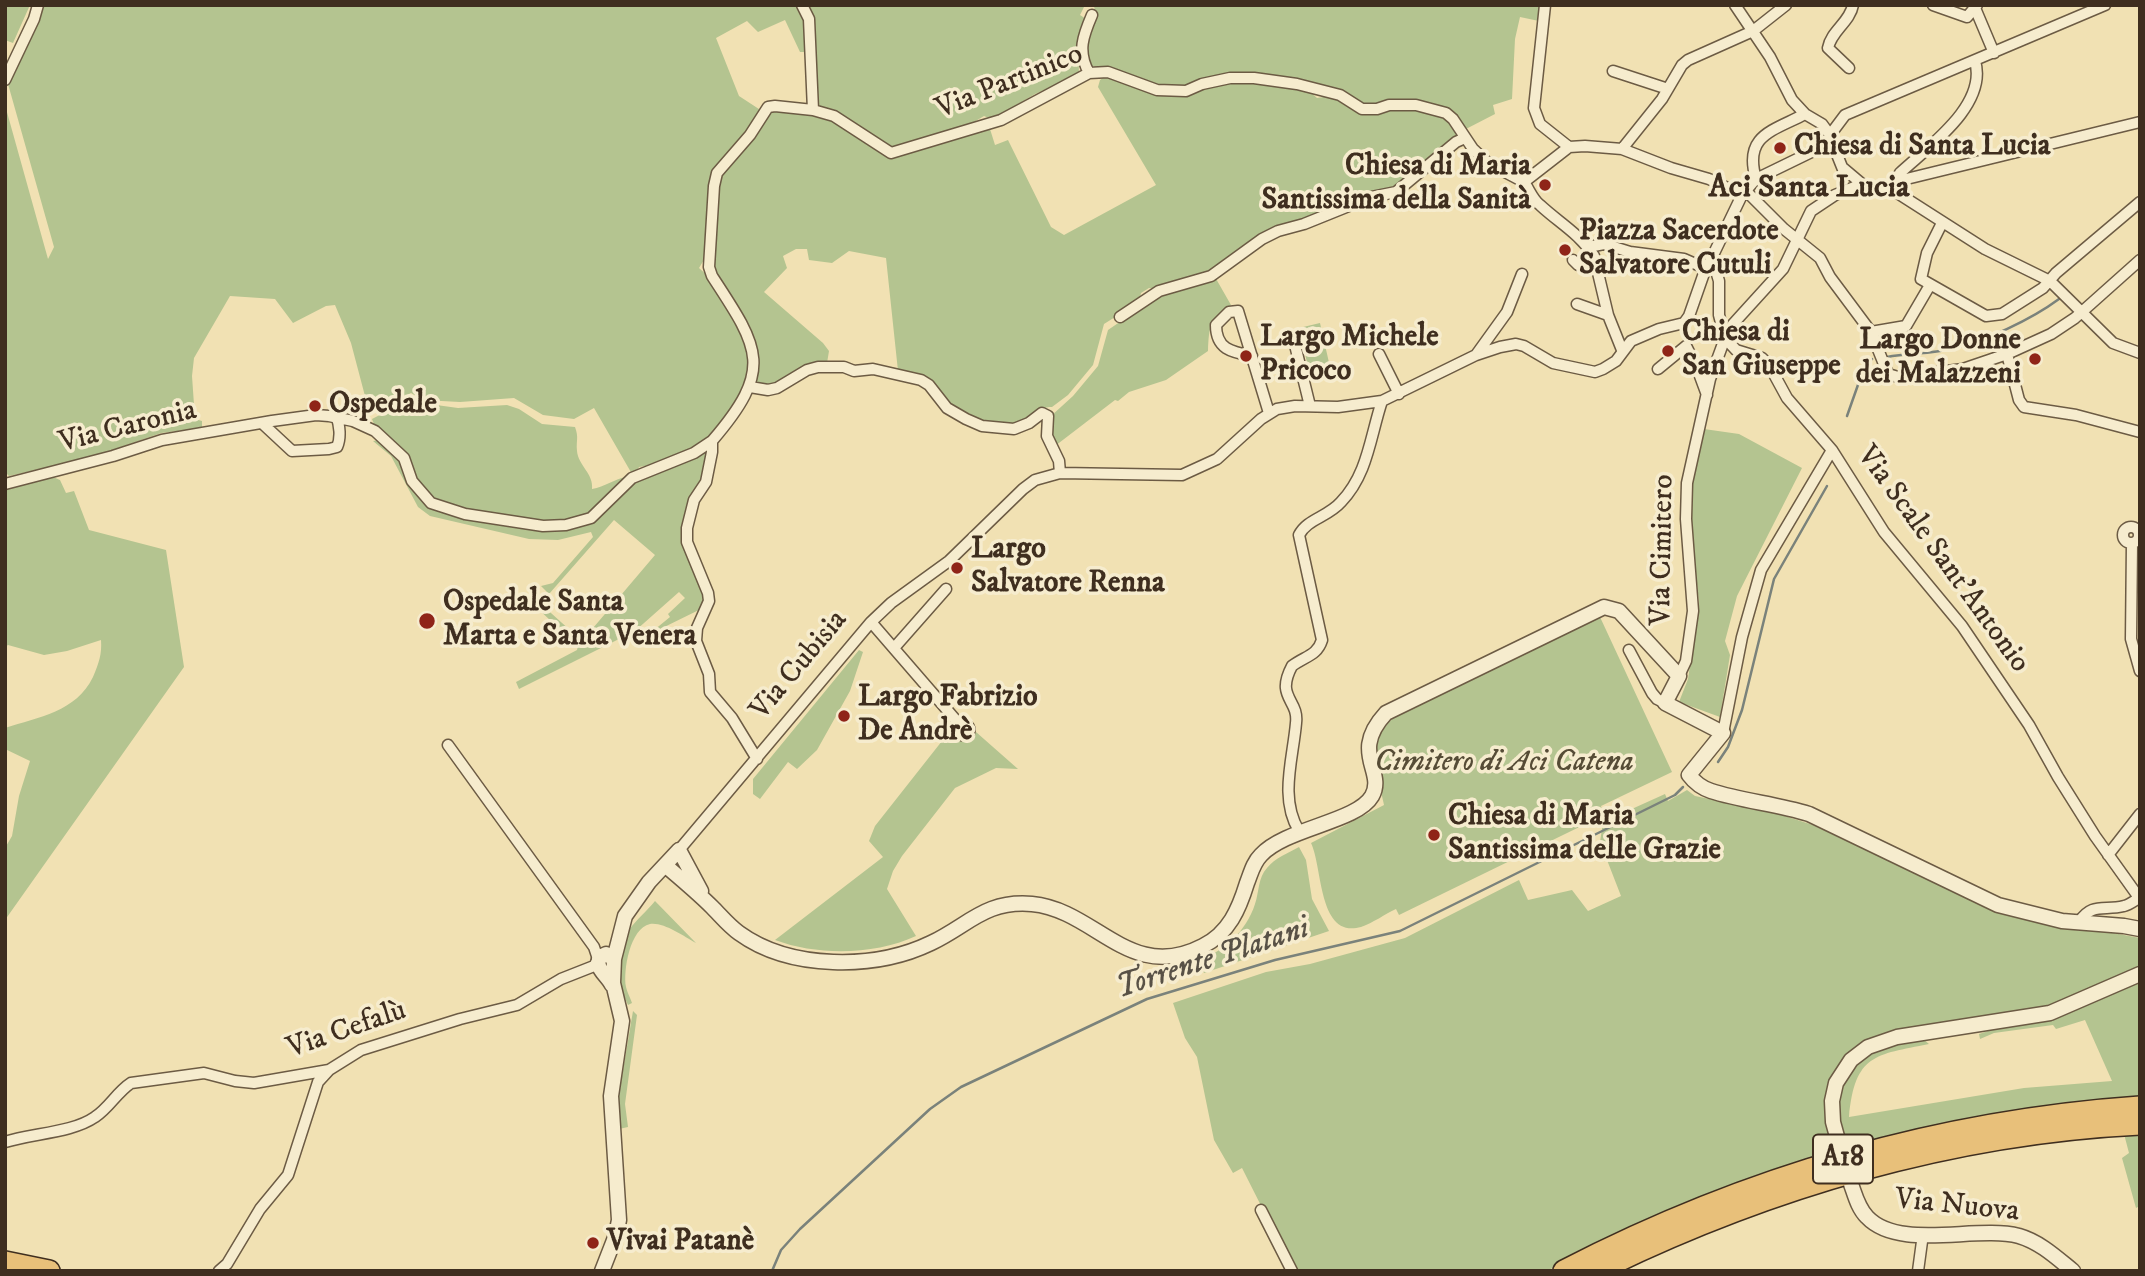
<!DOCTYPE html>
<meta charset="utf-8">
<style>
body{margin:0}
#map{position:relative;width:2145px;height:1276px;overflow:hidden;background:#f1e1b3;font-family:"IM FELL DW Pica",serif}
canvas{display:block}
.frame{position:absolute;inset:0;border:7px solid #3f2e1f;pointer-events:none}
</style>
<div id="map">
<canvas width="2145" height="1276"></canvas>
<div class="frame"></div>
</div>
<script>
const context = document.querySelector('canvas').getContext('2d');
context.lineJoin = 'round';
function fill(path, color) { context.fillStyle = color; context.fill(path, 'evenodd'); }
function strokePath(path, color, width, dash) { context.strokeStyle = color; context.lineWidth = width; context.lineCap = dash ? 'butt' : 'round'; context.setLineDash(dash || []); context.stroke(path); }
function write(font, color, halo, rows, align = 'center') {
  context.font = font + ' "IM FELL DW Pica",serif'; context.lineWidth = 7; context.setLineDash([]); context.textBaseline = 'middle'; context.strokeStyle = halo; context.fillStyle = color; for (const [text, x, y, turn = 0] of rows) {
    context.save(); context.translate(x, y); context.rotate((+turn || 0) * Math.PI / 180); context.textAlign = isNaN(turn) ? turn : align; if (halo) context.strokeText(text, 0, 0); context.fillText(text, 0, 0); context.restore();
  }
}
fill(new Path2D(`
 M5,5H30L13,43L5,40Z
 M42,5H797L806,23L807,52H800L785,20L758,32L747,21L716,38L739,96L762,111L748,132L719,166L705,258L699,268L708,276L743,332L751,374L723,426L693,450L648,469L645,466L639,467L637,471L632,474L594,408L574,419L543,415L514,398L460,402L423,400L411,393L378,410L365,396L351,343L335,305L326,306L293,323L275,299L230,296L194,358L192,376L195,419L202,421V428L161,433L93,457L9,476L5,472V105L48,259L54,247L8,84Z
 M804,5H1085L1080,15L1086,19L1078,39L1079,75L1035,94L998,116L991,119L984,116L974,122L891,150L816,105Z
 M1094,5H1541L1539,21L1520,17L1515,39L1512,99L1493,105L1495,114L1464,130L1447,110L1366,106L1242,73L1188,87H1161L1113,70L1092,66C1080,45 1098,26 1094,5Z
 M1107,75L1160,95L1188,96L1214,84L1255,82L1308,90L1317,98L1330,96L1342,100L1358,110L1417,108L1418,112C1440,112 1448,118 1460,136L1401,186L1297,224L1293,221L1283,225L1215,270L1158,289L1149,288L1141,293L1139,302L1104,324L1093,365L1068,395L1052,407C1036,407 1034,416 1023,424L983,423L898,371L886,258L849,251L832,263L809,260L807,249H796L783,256L787,268L764,292L823,343L829,351L827,363L775,386L756,384L757,368L713,271L718,180L771,109L832,118L891,155L990,129L995,145L1008,140L1051,227L1064,235L1156,185L1098,87L1100,80Z
 M1215,277L1231,305C1210,318 1209,326 1208,351L1166,380L1129,392L1118,401L1115,400L1055,446L1051,438V416L1073,396L1098,366L1108,330L1162,293Z
 M1320,323L1330,367L1309,371L1299,328Z
 M407,401L458,408L507,405L519,409L542,424L575,427C579,438 576,440 577,451C578,465 594,474 592,489C605,487 614,479 626,477L588,515L564,521L542,522L466,509L434,500L375,427L372,419Z
 M1704,429L1739,434L1802,468L1737,596L1725,641L1730,655L1720,717L1679,702L1688,679L1699,603L1691,526V485Z
 M380,440L395,453L428,505L518,526L582,524L626,485L708,449L710,454L685,529L701,579L705,607L648,635L670,617L668,614L685,598L679,592L635,631L519,689L516,682L577,650L578,646L537,608L535,595L538,593L544,599L541,604L582,641L655,555L614,520L549,594L541,586L553,583L593,537L591,532L558,540L529,539L430,516L418,507L391,456L373,441Z
 M53,477L60,480L66,493L74,491L89,530L166,550L184,667L5,920V848L12,836L19,796L30,761L5,749V728C39,717 76,712 93,677C99,663 102,654 101,640L67,651L44,655L8,645L5,647V488Z
 M1600,617L1672,772L1601,806L1604,815L1399,915L1396,909C1385,914 1373,923 1361,927C1318,939 1323,868 1311,843L1384,805C1377,770 1365,745 1393,718Z
 M859,650L863,652L850,691L817,750L797,769L788,762L760,799L753,794V779Z
 M953,727L956,736L964,741L973,738L976,732L1018,769L996,768L955,788L902,856L893,871L887,889L916,936C875,955 818,956 775,940L883,857L869,841L875,826Z
 M1687,790L1695,796L1769,811L1813,825L2001,914L2063,929L2108,932L2140,938V968L2051,1007L1896,1030C1856,1042 1821,1070 1825,1115C1826,1128 1831,1141 1834,1153L1584,1251L1547,1271H1294L1242,1168L1233,1173L1214,1140L1197,1057L1185,1038L1173,1003L1266,972L1310,964L1405,938L1519,880L1528,900L1572,890L1588,911L1621,896L1600,842L1603,822L1665,794L1668,801Z
 M1299,847L1306,860L1312,899L1329,931L1204,973L1198,961C1224,951 1246,932 1255,904C1259,893 1258,877 1267,868C1275,858 1288,853 1299,847Z
 M655,901L696,943C683,936 664,922 650,924C630,928 623,971 626,987C627,992 630,997 632,1003L628,1005C617,982 616,953 629,930C636,920 647,911 655,901Z
 M2140,981V1099L1845,1150C1843,1141 1839,1132 1838,1123C1833,1094 1851,1057 1880,1047C1893,1042 1909,1042 1923,1039L1929,1044C1875,1055 1855,1054 1849,1117L2024,1088L2112,1081L2085,1020L2056,1029L2053,1025L1994,1033L1980,1039L1979,1034Z
 M633,1011L637,1015L625,1104L628,1127L619,1129L617,1106Z
 M2140,1132V1206L2136,1208L2122,1158L2129,1153L2124,1134Z`), '#b4c490');
strokePath(new Path2D(`
 M1887,357C1908,353 1930,354 1951,349C1984,342 2032,319 2059,299
 M1847,416L1865,365L1872,359
 M1718,762L1728,747L1742,710L1774,579L1827,486
 M772,1271L781,1250L800,1229L930,1109L961,1087L1147,999L1275,960L1400,931L1675,795L1683,787`), '#7a827b', 2.5);
const minor = new Path2D(`
 M802,5L809,19L813,110
 M1545,5L1534,108L1540,124L1569,147
 M1735,5L1770,57L1792,100L1805,114L1822,124L1830,135
 M1933,5L1967,17L1977,5
 M1975,8L1994,53
 M1849,68L1828,48C1831,31 1850,22 1853,5
 M1613,71L1668,89
 M1089,73C1077,51 1083,36 1092,15
 M5,80L34,19L38,5
 M1832,142L1844,172
 M1622,149L1662,99L1682,65L1688,60L1753,31L1786,5
 M1843,168L1862,184L1899,194L1985,249L2050,281L2113,343L2140,353
 M1756,179C1743,135 1773,131 1805,114
 M1524,182L1569,147L1585,146L1622,149L1671,168L1709,179L1742,195
 M1524,182C1529,189 1533,200 1540,205C1558,222 1580,234 1594,256L1608,315L1622,350
 M1894,182L2140,122
 M1893,185L1900,173C1929,146 1988,105 1975,61
 M1745,190L1784,229L1820,258L1830,277L1871,332L1906,326L1930,285
 M1942,223L1927,253L1921,279L1986,316L2002,314L2043,288L2056,273L2140,202
 M1588,247L1604,244L1630,252L1684,259L1707,269
 M1573,260L1578,265L1595,262
 M1710,262L1716,271L1719,281V315L1725,338L1736,350L1762,358L1769,365L1787,398L1832,450L1884,532L1962,626L2029,725L2058,777L2095,836L2140,899
 M1577,304L1608,315
 M1120,317L1159,291L1211,276L1262,239L1278,231L1304,224L1371,197L1396,192L1456,142L1465,138
 M1871,332L1888,374L1898,377L1963,369L2007,354L2051,334L2075,318L2140,260
 M1295,345L1310,406
 M1686,346L1697,368L1707,395
 M1379,354L1399,394
 M2007,354L2019,400L2024,407L2076,415L2140,432
 M1476,355L1507,312L1522,274
 M1252,356C1231,352 1216,349 1216,325L1229,312L1238,311L1269,413
 M1658,369L1686,346
 M750,387L768,390L777,388L807,370L818,367H844L854,371L873,369L921,380L929,385L947,408L966,419L982,426L1014,429L1029,423L1042,413L1048,416L1047,436L1059,461L1060,473
 M263,424L292,451L329,449L337,447C341,438 340,425 336,416
 M5,484L113,456L162,440L272,421L316,415L329,416L353,421L375,431L404,458L412,481L431,503L465,514L543,526L566,525L591,518L632,478L694,453L712,441
 M2123 535a8 8 0 1 1 16 0a8 8 0 1 1-16 0Z
 M2132,543L2131,639L2140,671
 M871,622L961,726
 M894,648L946,589
 M1629,650L1652,693L1657,699L1665,703
 M1679,676L1686,661L1693,611L1686,519L1687,483L1710,379L1725,338L1733,324L1783,269L1811,211L1835,195L1862,184
 M958.5 730a5.5 5.5 0 1 1 11 0a5.5 5.5 0 1 1-11 0Z
 M1723,733L1742,637L1761,570L1832,450
 M448,745L594,947L598,959
 M757,759L732,718L710,692L709,674L696,641L697,628L709,601L708,593L687,542V528L694,500L706,482L712,452V441C774,369 760,349 712,276L709,267L714,186L717,173L750,135L768,107L775,106L813,110L834,116L891,153L1001,120L1089,73L1108,72L1157,90L1186,91L1202,84L1230,78H1254L1297,84L1340,95L1362,109H1377L1389,105H1416L1446,113L1453,119L1473,149L1488,163L1524,182
 M1299,831C1279,798 1293,759 1296,723C1299,699 1275,698 1292,666C1305,656 1317,656 1322,640L1299,535C1307,519 1328,517 1341,502C1368,474 1370,437 1382,401
 M679,850L871,622L891,603L949,561L1023,489L1035,480L1060,473L1182,475L1217,459L1261,419L1277,409L1295,406L1338,407L1382,401L1476,355L1500,347L1516,344L1524,346L1553,363L1595,372L1603,369L1616,361L1631,341L1659,329L1684,323L1689,316L1703,276L1742,195L1756,179L1832,142L1830,135L1845,115L2105,5
 M2108,855L2140,814
 M2079,922C2092,902 2104,911 2124,906C2129,905 2134,901 2139,898
 M5,1142C33,1133 72,1133 95,1117C109,1108 117,1092 131,1083L204,1073L235,1081L254,1083L329,1070L361,1050L460,1019L517,1005L561,979L594,966L597,961
 M1261,1210L1292,1271
 M219,1271L227,1264L260,1209L288,1175L318,1082L329,1070
 M1918,1271L1923,1234`);
const tertiary = new Path2D(`
 M665,865C681,879 697,892 712,907C721,916 729,926 739,933C790,970 875,970 931,943C969,925 985,900 1032,904C1096,910 1130,984 1203,946C1229,933 1239,909 1247,883C1251,873 1253,863 1261,855C1286,828 1357,822 1372,796C1386,771 1349,753 1386,713L1604,607L1619,611L1679,676L1665,703L1723,733L1689,775C1695,783 1702,788 1711,791C1742,801 1777,804 1809,814L1998,905L2062,921L2124,926L2140,929
 M612,985C607,975 594,968 600,957L606,954L614,959
 M1841,1151L1833,1122L1832,1101L1836,1083L1851,1060L1868,1047L1897,1037L2050,1013L2140,974
 M1851,1184C1855,1195 1858,1208 1867,1217C1899,1251 1976,1225 2019,1236C2040,1242 2057,1258 2073,1271
 M602,1271L616,1235L619,1220L611,1096L622,1021L613,983L614,959L625,916L649,882L679,850L701,891`);
const motorway = new Path2D(`
 M5,1262L49,1271
 M1564,1271C1744,1178 1938,1121 2140,1107
 M1597,1271C1766,1188 1951,1133 2140,1124`);
strokePath(minor, '#6c5b44', 13);
strokePath(tertiary, '#6c5b44', 17);
strokePath(motorway, '#3f2e1f', 24);
strokePath(minor, '#f6ecce', 10);
strokePath(tertiary, '#f6ecce', 14);
strokePath(motorway, '#e8c07a', 21);
for (const [x, y, r, color] of [
 [1780,148,7,"#8f2418"],
 [1545,185,7,"#8f2418"],
 [1565,250,7,"#8f2418"],
 [1668,351,7,"#8f2418"],
 [1246,356,7,"#8f2418"],
 [2035,359,7,"#8f2418"],
 [315,406,7,"#8f2418"],
 [957,568,7,"#8f2418"],
 [427,621,9,"#8f2418"],
 [844,716,7,"#8f2418"],
 [1434,835,7,"#8f2418"],
 [593,1243,7,"#8f2418"]
]) { const dot = new Path2D(); dot.arc(x, y, r, 0, 2 * Math.PI); context.fillStyle = color; context.fill(dot); strokePath(dot, '#f6ecce', 2.5); }
for (const [x, y, w] of [
 [1843,1159,60]
]) { const box = new Path2D(); box.roundRect(x - w / 2, y - 24.5, w, 49, 5); context.fillStyle = '#f6ecce'; context.fill(box); strokePath(box, '#3f2e1f', 2); }
write('bold 28px', '#3f2e1f', null, [
 ["A18",1843,1159]
]);
write('30px', '#3f2e1f', '#f6ecce', [
 ["Via Partinico",1010,83,-22],
 ["Via Caronia",128,428,-14],
 ["Via Cimitero",1664,550,-89],
 ["Via Scale Sant'Antonio",1942,560,54],
 ["Via Cubisia",800,666,-50],
 ["Via Cefalù",347,1031,-19],
 ["Via Nuova",1957,1207,6]
]);
write('bold 30px', '#3f2e1f', '#f6ecce', [
 ["Chiesa di Santa Lucia",1794,148],
 ["Chiesa di Maria",1531,168,"right"],
 ["Santissima della Sanità",1531,202,"right"],
 ["Piazza Sacerdote",1579,233],
 ["Salvatore Cutuli",1579,267],
 ["Chiesa di",1682,334],
 ["San Giuseppe",1682,368],
 ["Largo Michele",1260,339],
 ["Pricoco",1260,373],
 ["Largo Donne",2021,342,"right"],
 ["dei Malazzeni",2021,376,"right"],
 ["Ospedale",329,406],
 ["Largo",971,551],
 ["Salvatore Renna",971,585],
 ["Ospedale Santa",443,604],
 ["Marta e Santa Venera",443,638],
 ["Largo Fabrizio",858,699],
 ["De Andrè",858,733],
 ["Chiesa di Maria",1448,818],
 ["Santissima delle Grazie",1448,852],
 ["Vivai Patanè",607,1243]
], 'left');
write('italic 30px', '#564c36', '#f6ecce', [
 ["Cimitero di Aci Catena",1504,764]
]);
write('bold 32px', '#3f2e1f', '#f6ecce', [
 ["Aci Santa Lucia",1809,189]
]);
write('italic 32px', '#585146', '#f6ecce', [
 ["Torrente Platani",1213,960,-18]
]);
</script>
